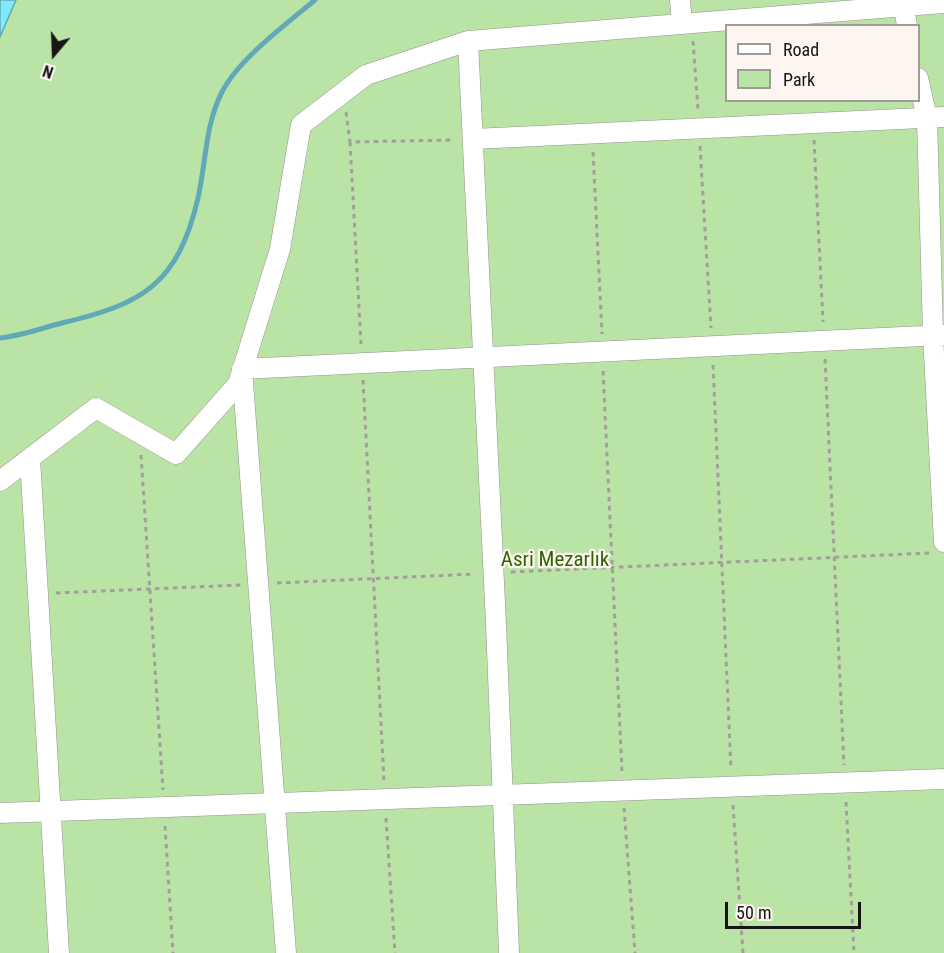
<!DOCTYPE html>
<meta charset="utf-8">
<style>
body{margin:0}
#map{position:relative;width:944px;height:953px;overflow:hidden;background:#fdf5f0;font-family:"Roboto Condensed",sans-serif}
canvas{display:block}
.legend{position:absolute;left:725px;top:24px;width:195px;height:78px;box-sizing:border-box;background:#fdf5f0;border:2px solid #a19b98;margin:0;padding:8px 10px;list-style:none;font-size:18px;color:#181514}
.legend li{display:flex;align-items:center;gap:12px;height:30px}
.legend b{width:30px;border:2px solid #a19b98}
.north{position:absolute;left:24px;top:24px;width:60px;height:60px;-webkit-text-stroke:4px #fdf5f0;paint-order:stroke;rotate:199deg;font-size:16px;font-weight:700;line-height:24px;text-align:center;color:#181514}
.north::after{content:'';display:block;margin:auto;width:21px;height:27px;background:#181514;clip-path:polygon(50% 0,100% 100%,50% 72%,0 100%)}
.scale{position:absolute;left:725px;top:902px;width:136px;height:27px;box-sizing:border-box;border:3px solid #181514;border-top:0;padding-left:8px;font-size:18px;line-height:21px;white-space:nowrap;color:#181514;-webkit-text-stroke:4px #fdf5f0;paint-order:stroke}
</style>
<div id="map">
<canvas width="944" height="953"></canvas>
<ul class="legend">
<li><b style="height:8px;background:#fff"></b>Road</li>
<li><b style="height:16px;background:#bae4a6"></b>Park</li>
</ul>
<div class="north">N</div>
<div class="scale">50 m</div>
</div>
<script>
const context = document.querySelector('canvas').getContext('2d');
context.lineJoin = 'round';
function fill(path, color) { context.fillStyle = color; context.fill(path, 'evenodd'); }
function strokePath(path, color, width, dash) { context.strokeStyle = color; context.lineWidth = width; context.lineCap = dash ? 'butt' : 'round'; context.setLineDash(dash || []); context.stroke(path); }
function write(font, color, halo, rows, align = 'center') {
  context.font = font + ' "Roboto Condensed",sans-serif'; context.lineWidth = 4.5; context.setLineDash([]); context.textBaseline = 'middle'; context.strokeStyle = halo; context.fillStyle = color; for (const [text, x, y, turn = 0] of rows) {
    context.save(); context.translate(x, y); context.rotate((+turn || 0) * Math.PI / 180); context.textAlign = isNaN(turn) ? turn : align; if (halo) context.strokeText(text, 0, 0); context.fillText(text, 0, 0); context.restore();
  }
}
fill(new Path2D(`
 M0,0H944V953H0ZM726,26H918V100H726Z`), '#bae4a6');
const water = new Path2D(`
 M0,0H16L0,37Z`);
fill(water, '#80e9fb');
strokePath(water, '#61a9b6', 1.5);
strokePath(new Path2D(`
 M0,338C21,336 42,328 62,323C143,304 178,284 198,198C206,163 205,125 222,92C238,60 286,24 315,0`), '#61a9b6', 5);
const minor = new Path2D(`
 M680,0L682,24
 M903,0L907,26
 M918,78L927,118L933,335L944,542
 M473,139L944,117
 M30,458L59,953
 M0,481L96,408L176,454L238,384L280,249L301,125L366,75L468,41
 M0,813L944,779
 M286,953L242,369L944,335
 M509,953L496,624L468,41L944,3`);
strokePath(minor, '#98908c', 21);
strokePath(new Path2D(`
 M693,41L698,109
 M346,112L350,142L454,140
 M814,140L823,322
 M350,142L361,344
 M700,146L711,328
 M593,152L602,334
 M825,359L844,765
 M713,365L731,769
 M603,371L622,772
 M363,380L384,781
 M141,455L163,790
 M511,572L930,553
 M277,583L475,574
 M56,593L241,585
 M846,802L854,953
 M733,805L743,953
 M624,808L635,953
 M386,818L395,953
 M165,826L173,953`), '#a49e9a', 3, [4.5, 4.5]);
strokePath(minor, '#fff', 20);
write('21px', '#2f6403', '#fdf5f0', [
 ["Asri Mezarlık",555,561]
]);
</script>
